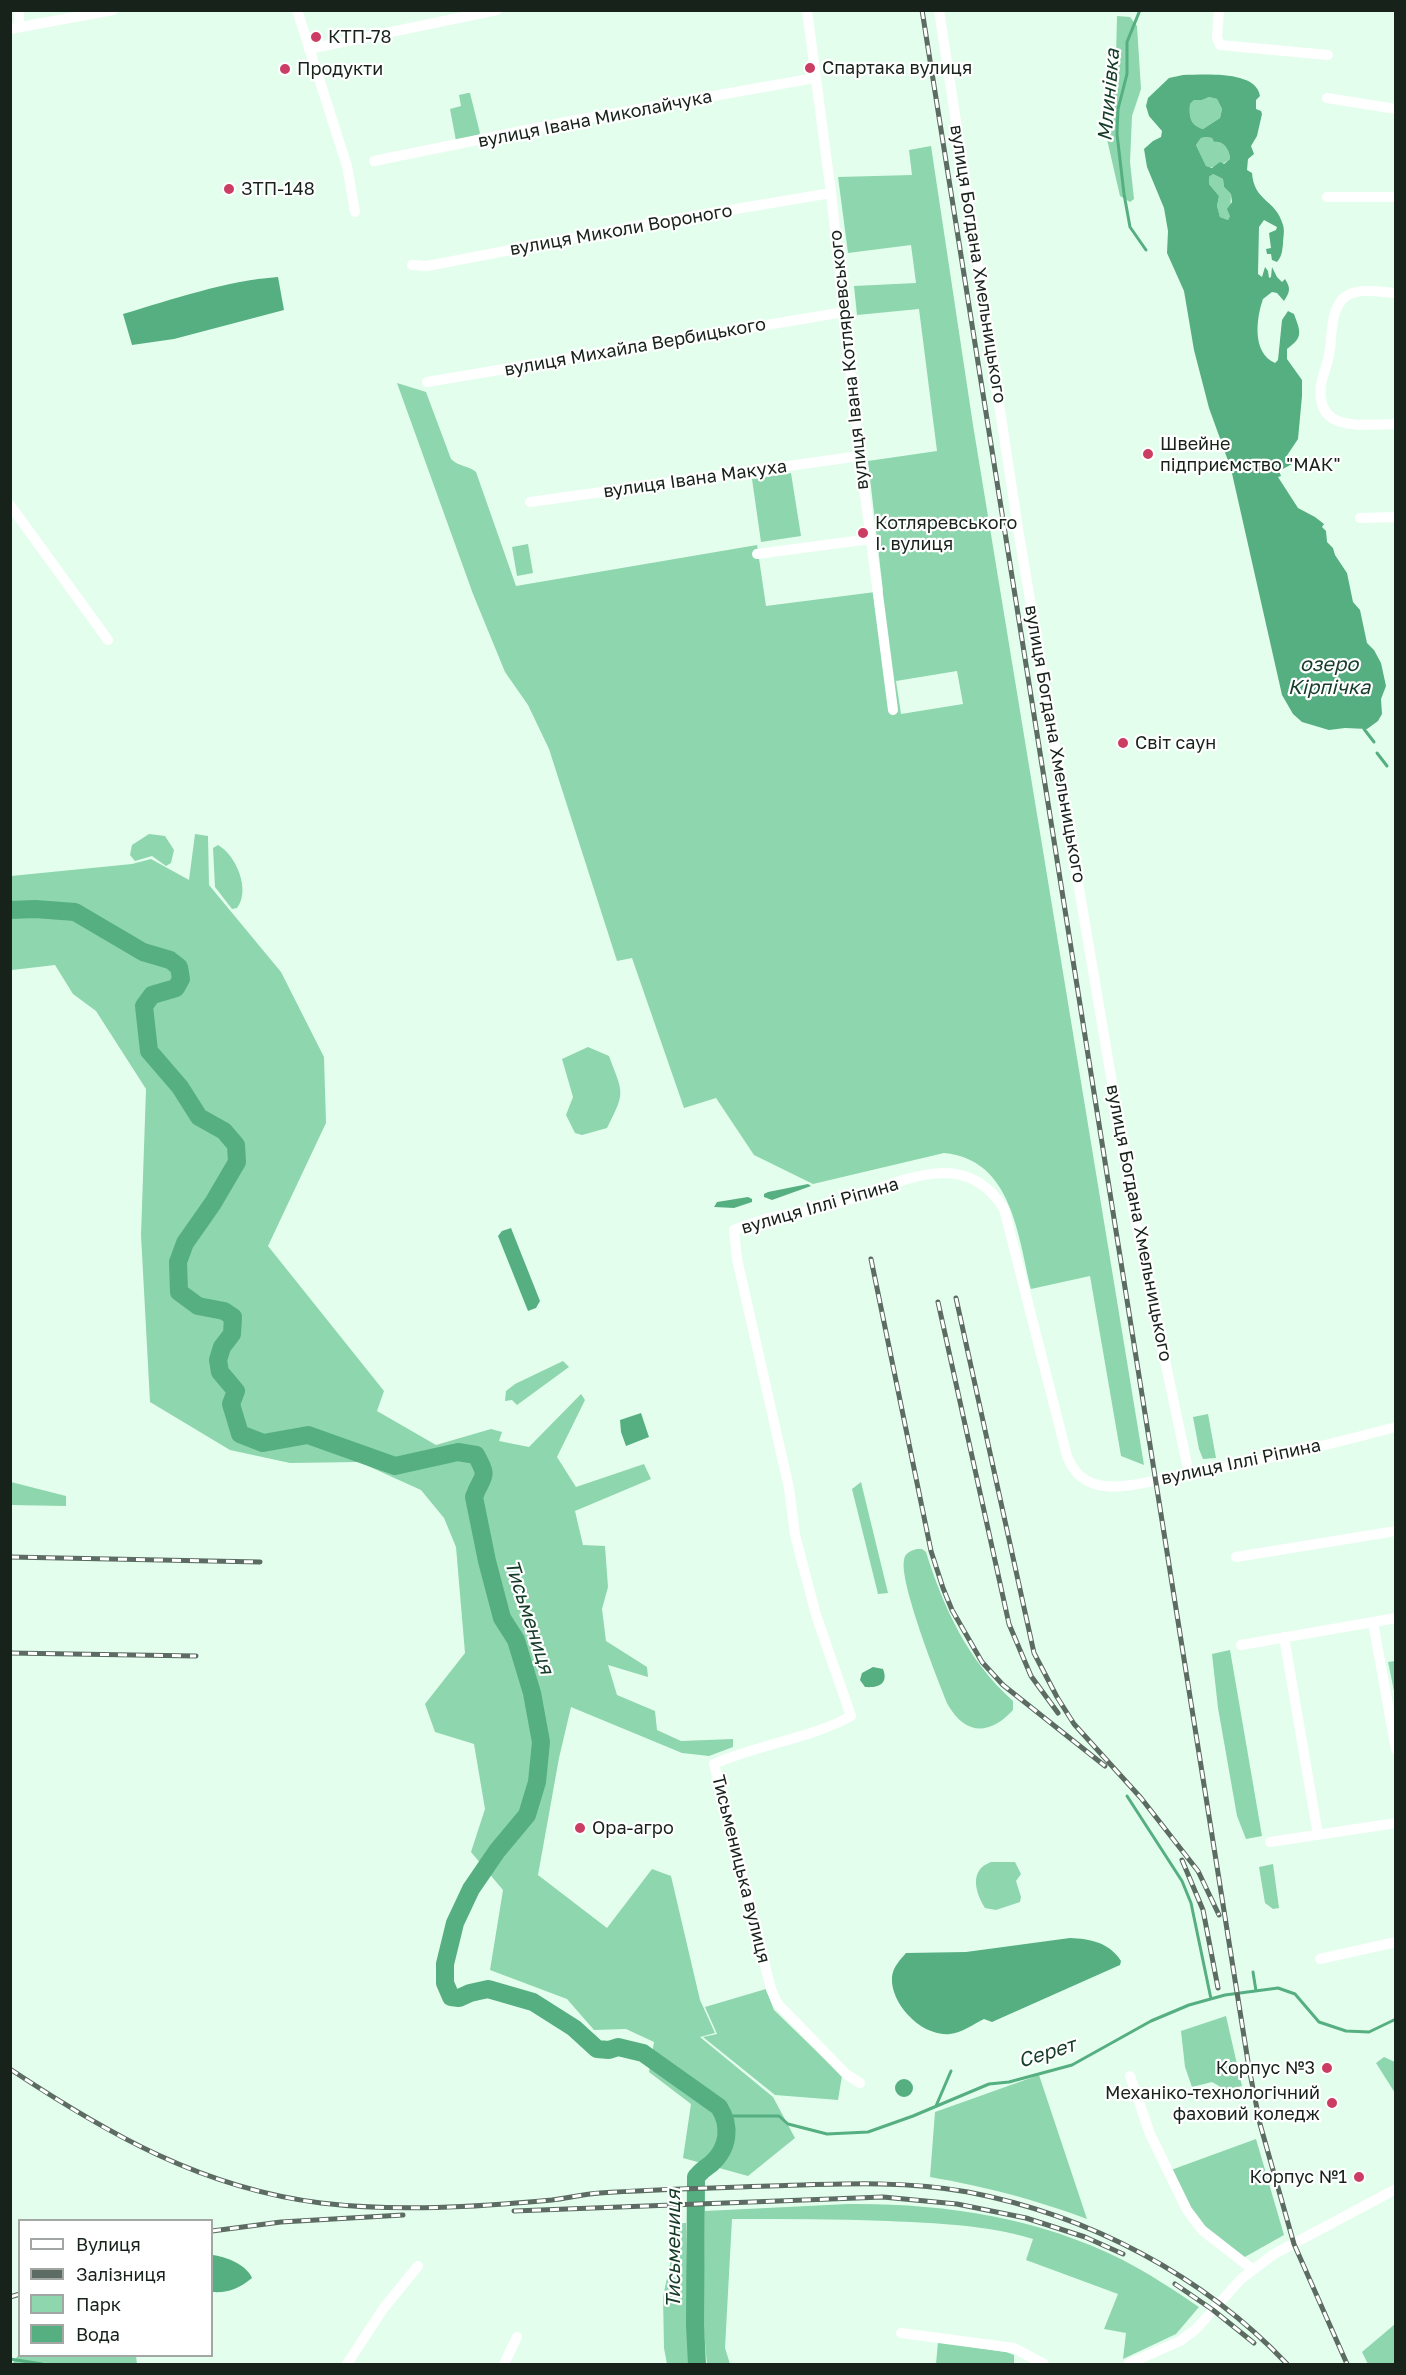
<!DOCTYPE html>
<meta charset="utf-8">
<style>
body{margin:0}
#map{position:relative;width:1406px;height:2375px;overflow:hidden;background:#e4feee;font-family:"Golos Text",sans-serif}
canvas{display:block}
.frame{position:absolute;inset:0;border:12px solid #17221b;pointer-events:none}
.legend{position:absolute;left:18px;top:2219px;width:195px;height:138px;box-sizing:border-box;background:#fff;border:2px solid #a2a7a4;margin:0;padding:8px 10px;list-style:none;font-size:18px;color:#17221b}
.legend li{display:flex;align-items:center;gap:12px;height:30px}
.legend b{width:30px;border:2px solid #a2a7a4}
</style>
<div id="map">
<canvas width="1406" height="2375"></canvas>
<div class="frame"></div>
<ul class="legend">
<li><b style="height:8px;background:#fff"></b>Вулиця</li>
<li><b style="height:8px;background:#5c6c62"></b>Залізниця</li>
<li><b style="height:16px;background:#8ed6ad"></b>Парк</li>
<li><b style="height:16px;background:#55af81"></b>Вода</li>
</ul>
</div>
<script>
const context = document.querySelector('canvas').getContext('2d');
context.lineJoin = 'round';
function fill(path, color) { context.fillStyle = color; context.fill(path, 'evenodd'); }
function strokePath(path, color, width, dash) { context.strokeStyle = color; context.lineWidth = width; context.lineCap = dash ? 'butt' : 'round'; context.setLineDash(dash || []); context.stroke(path); }
function write(font, color, halo, rows, align = 'center') {
  context.font = font + ' "Golos Text",sans-serif'; context.lineWidth = 4.5; context.setLineDash([]); context.textBaseline = 'middle'; context.strokeStyle = halo; context.fillStyle = color; for (const [text, x, y, turn = 0] of rows) {
    context.save(); context.translate(x, y); context.rotate((+turn || 0) * Math.PI / 180); context.textAlign = isNaN(turn) ? turn : align; if (halo) context.strokeText(text, 0, 0); context.fillText(text, 0, 0); context.restore();
  }
}
fill(new Path2D(`
 M1117,16L1130,17L1137,26L1141,89L1132,116L1130,162L1134,199L1130,202L1120,196L1106,135L1116,58Z
 M468,93H470L480,133L478,136L456,141L450,109L461,106L459,95Z
 M1209,97L1217,99L1222,109L1220,118L1203,129C1190,125 1189,117 1190,104L1194,100H1202Z
 M1206,137L1212,138L1214,142C1223,140 1230,150 1230,159C1223,164 1214,170 1206,166L1196,145L1201,138Z
 M931,146L973,425L1144,1465L1121,1456L1090,1276L1031,1289C1018,1236 1012,1159 944,1153L813,1184L754,1155L716,1098L684,1108L632,958L617,961L549,749L528,705L505,672L473,594L397,383L426,392L451,459C459,467 468,465 476,472L516,586L757,545L766,606L883,591L868,461L937,451L919,309L857,315L854,286L916,283L911,245L848,253L838,177L912,175L909,150ZM957,671L963,704L901,714L896,681Z
 M1213,174L1223,179L1224,187L1231,194L1230,216L1228,220L1220,217L1217,206L1219,196L1209,184V177Z
 M791,473L801,536L761,542L752,479Z
 M528,544L533,573L517,576L512,547Z
 M149,834L165,836L174,850L171,863L166,866L152,856L135,861L130,855L132,845Z
 M195,834L208,836L209,885L281,972L324,1057L326,1123L268,1246L384,1391L377,1411L436,1445L491,1429L502,1432L499,1441L529,1447L581,1394L585,1400L557,1457L576,1487L644,1464L651,1479L575,1511L583,1545L605,1546L608,1587L602,1609L606,1641L647,1667L648,1677L608,1665L617,1695L655,1711L657,1730L681,1741L733,1739V1747L709,1756L682,1753L571,1707L559,1758L538,1875L607,1928L652,1869L671,1876L700,2000L715,2033L700,2037L773,2097L795,2138L748,2176L683,2158L691,2104L649,2072L654,2042L626,2029L594,2030L567,1999L490,1970L503,1890L471,1852L485,1809L474,1744L435,1732L425,1704L465,1653L456,1547L444,1518L421,1490L359,1462L290,1463L230,1450L150,1402L141,1235L146,1089L96,1011L73,994L55,965L12,970L11,968V876L132,864L151,859L189,880Z
 M218,845C236,855 251,890 237,908L232,909L215,887L213,848Z
 M588,1047L609,1056C623,1094 626,1091 607,1128L582,1135L575,1133L566,1115L573,1097L562,1059Z
 M563,1361L569,1367L517,1405L512,1400L505,1401L506,1391L515,1384Z
 M1208,1414L1216,1458L1203,1459L1199,1449L1193,1417Z
 M11,1482L66,1496V1506L11,1505Z
 M861,1482L888,1593L878,1594L852,1489Z
 M917,1549H922L926,1552C944,1609 968,1661 1013,1701V1710C990,1735 966,1736 948,1705C938,1681 899,1582 904,1560C905,1553 910,1551 917,1549Z
 M1230,1650L1262,1836L1246,1839L1237,1816L1218,1708L1212,1654Z
 M1395,1661L1396,1696H1395L1388,1662Z
 M991,1862H1015L1021,1874L1016,1881L1021,1897L1020,1902L996,1910L985,1908C975,1892 969,1870 991,1862Z
 M1273,1864L1279,1908L1273,1909L1265,1903L1259,1867Z
 M766,1989L774,2010L842,2076L838,2100L775,2095L703,2037L717,2034L705,2007Z
 M1226,2016L1242,2086L1220,2092L1219,2086L1212,2082L1192,2087L1185,2067L1181,2031Z
 M1384,2057L1395,2062V2093L1376,2063Z
 M1039,2075L1087,2219C1033,2199 987,2187 930,2177L935,2112Z
 M1256,2139L1284,2235L1243,2258L1204,2229L1189,2209L1171,2170Z
 M848,2204C941,2203 1037,2217 1121,2259C1148,2273 1174,2290 1199,2307L1176,2334L1123,2359L1126,2333L1104,2329L1118,2294L1026,2260L1033,2239C987,2225 937,2223 888,2221C836,2219 784,2219 732,2219L725,2348L730,2364H707L703,2321L705,2211Z
 M672,2223H686L689,2364H667L664,2348L663,2297L670,2264Z
 M1395,2324V2364H1368L1362,2352Z
 M938,2342L1006,2352L1014,2355V2364H928H936Z
 M19,2354L136,2356L137,2364H12Z`), '#8ed6ad');
fill(new Path2D(`
 M1183,75C1204,75 1256,70 1260,96L1256,100V109L1261,111L1262,114L1257,136L1251,146L1254,154L1248,159L1247,170L1252,173C1254,202 1276,199 1283,225C1285,231 1283,238 1283,244C1282,252 1282,256 1277,262L1272,260L1271,254H1267L1266,249L1271,248L1269,233L1276,230L1277,227L1264,220L1259,227L1258,274L1262,277L1265,267L1268,271L1269,278L1271,277L1272,267L1277,277L1282,282L1285,279C1291,288 1290,292 1284,301L1277,293L1272,292L1263,299C1256,319 1252,353 1275,363L1278,360L1282,320L1288,311L1294,314C1301,333 1303,337 1287,349V359L1302,380V396L1298,439L1286,457L1292,464L1279,471L1281,476L1278,477L1298,508L1315,517L1324,524L1322,527L1326,531L1327,542L1333,548L1335,555L1347,573L1353,602L1360,610L1367,643L1374,650L1381,663L1386,686L1381,699L1382,714L1378,721L1367,729L1345,728L1329,730L1302,722L1293,714L1282,695L1231,469L1209,408L1194,350L1184,291L1167,253L1168,231L1164,208L1147,167L1144,149L1153,141L1161,137L1162,131L1149,116L1146,106L1148,98L1169,78ZM1209,97L1217,99L1222,109L1220,118L1203,129C1190,125 1189,117 1190,104L1194,100H1202ZM1206,137L1212,138L1214,142C1223,140 1230,150 1230,159L1224,164L1220,162L1212,168L1206,166L1196,145L1201,138ZM1213,174L1223,179L1224,187L1231,194L1232,202L1227,209L1230,216L1228,220L1220,217L1217,206L1219,196L1209,184V177Z
 M278,277L284,310L174,339L132,345L123,314C174,299 225,281 278,277Z
 M808,1184L811,1186L772,1200L764,1197V1194L768,1192Z
 M748,1197L752,1199V1202L734,1208L714,1207L717,1202Z
 M511,1228L540,1301L536,1308L528,1311L498,1236L502,1231Z
 M641,1413L649,1437L626,1446L621,1432L620,1420Z
 M873,1667L883,1669C889,1684 878,1688 865,1687L860,1680L862,1673Z
 M1070,1938C1090,1939 1109,1942 1121,1961L1120,1965L992,2022L984,2019C974,2024 961,2033 950,2034C922,2037 890,2004 892,1977C893,1967 900,1960 906,1953L966,1952Z
 M895 2088a9 9 0 1 1 18 0a9 9 0 1 1-18 0Z
 M212,2255C225,2256 247,2265 252,2278C238,2289 229,2293 212,2292Z`), '#55af81');
strokePath(new Path2D(`
 M1140,10L1127,42V74L1118,109L1117,134L1124,194L1130,227L1146,250
 M1364,729L1374,742
 M1377,753L1387,766
 M1127,1796L1182,1881L1191,1903L1211,1999
 M1253,1972L1256,1991
 M936,2106L951,2071
 M724,2116H779L788,2124L827,2134L868,2132L913,2116L989,2084L1009,2082L1072,2065L1151,2021L1189,2005L1225,1995L1278,1988L1295,1994L1319,2022L1346,2031L1369,2032L1396,2019
 M10,2359L42,2364`), '#55af81', 3);
strokePath(new Path2D(`
 M10,910L35,909L75,912L143,952L170,960L179,967L181,979L176,988L152,995L144,1006L149,1051L180,1087L199,1117L224,1131L236,1145L237,1162L213,1203L185,1243L178,1262L179,1292L198,1306L224,1311L233,1317L232,1334L222,1347L218,1360L220,1372L236,1391L231,1404L240,1434L263,1443L308,1435L395,1466L458,1452L476,1455C490,1480 482,1474 474,1497L487,1561L502,1618L516,1640L532,1693L541,1742L537,1782L527,1815L497,1851L471,1889L455,1923L445,1964V1983L451,1997L459,1998L470,1993L488,1989L533,2002L574,2028L597,2049L609,2050L618,2047L643,2053L719,2107C731,2126 729,2148 711,2164C705,2168 701,2171 696,2177L695,2325L697,2364`), '#55af81', 18);
strokePath(new Path2D(`
 M297,10L347,166L355,212
 M807,10L831,193L860,456L893,710
 M939,10L1019,535L1135,1218L1189,1474
 M1219,10L1217,38L1220,45L1328,55
 M19,27V10
 M10,29L113,10
 M309,49L497,10
 M1327,98L1396,109
 M374,161L566,122L815,78
 M1327,197H1396
 M412,265L427,266L641,225L831,193
 M1396,293C1381,292 1357,287 1345,297C1331,308 1332,333 1330,349C1329,362 1323,372 1321,385C1315,434 1363,424 1396,424
 M427,382L844,312
 M530,502L860,456
 M10,505L108,640
 M1360,518L1396,517
 M757,554L870,539
 M1236,1557L1396,1531
 M1373,1622L1396,1750
 M1284,1637L1318,1835
 M1241,1645L1396,1618
 M1270,1842L1396,1823
 M1320,1959L1396,1942
 M1130,2076L1150,2134L1187,2210L1202,2230L1252,2269
 M860,2083L846,2074L777,2003L771,1989L714,1764C757,1745 812,1738 851,1716L816,1615L795,1535L789,1488L737,1259L734,1230C745,1226 757,1221 769,1218C788,1213 808,1213 827,1207C887,1190 961,1139 1004,1209L1067,1456C1072,1469 1081,1480 1095,1484C1117,1491 1146,1482 1168,1478C1245,1465 1320,1447 1396,1427
 M901,2333L1014,2348L1044,2364
 M347,2364L383,2309L418,2266
 M504,2364L517,2337
 M1128,2364L1180,2341L1196,2329L1241,2279L1274,2254L1396,2189`), '#fff', 10);
const rail = new Path2D(`
 M922,10L1249,2068L1260,2124L1294,2244L1347,2364
 M871,1259L931,1551L943,1588L952,1610L982,1662L1003,1685L1105,1766
 M956,1298L1034,1653L1057,1697L1074,1724L1141,1798L1198,1871L1219,1915
 M938,1302L1009,1624L1031,1676L1058,1713
 M10,1557L260,1562
 M10,1653L196,1656
 M1182,1860L1203,1910L1218,1988
 M10,2069C108,2134 202,2188 321,2203C397,2212 476,2207 552,2200C568,2198 584,2194 600,2193C656,2189 714,2188 770,2186C836,2184 903,2180 968,2192C1088,2215 1203,2275 1287,2364
 M514,2211L883,2197L957,2204L1026,2218L1085,2237L1123,2254
 M212,2231L281,2222L403,2215
 M1175,2284L1213,2310L1254,2343
 M10,2297L20,2294`);
strokePath(rail, '#5c6c62', 5);
strokePath(rail, '#fff', 3, [9]);
for (const [x, y, r, color] of [
 [316,37,6,"#cc3d64"],
 [810,68,6,"#cc3d64"],
 [285,69,6,"#cc3d64"],
 [229,189,6,"#cc3d64"],
 [1148,454,6,"#cc3d64"],
 [863,533,6,"#cc3d64"],
 [1123,743,6,"#cc3d64"],
 [580,1828,6,"#cc3d64"],
 [1327,2068,6,"#cc3d64"],
 [1332,2103,6,"#cc3d64"],
 [1359,2177,6,"#cc3d64"]
]) { const dot = new Path2D(); dot.arc(x, y, r, 0, 2 * Math.PI); context.fillStyle = color; context.fill(dot); strokePath(dot, '#fff', 2); }
write('18px', '#17221b', '#fff', [
 ["КТП-78",328,37],
 ["Спартака вулиця",822,68],
 ["Продукти",297,69],
 ["ЗТП-148",241,189],
 ["Швейне",1160,444],
 ["підприємство \"МАК\"",1160,465],
 ["Котляревського",875,523],
 ["І. вулиця",875,544],
 ["Світ саун",1135,743],
 ["Ора-агро",592,1828],
 ["Корпус №3",1315,2068,"right"],
 ["Механіко-технологічний",1320,2093,"right"],
 ["фаховий коледж",1320,2114,"right"],
 ["Корпус №1",1347,2177,"right"]
], 'left');
write('18px', '#17221b', '#fff', [
 ["вулиця Івана Миколайчука",595,119,-11],
 ["вулиця Миколи Вороного",621,230,-10],
 ["вулиця Богдана Хмельницького",978,264,81],
 ["вулиця Михайла Вербицького",635,347,-10],
 ["вулиця Івана Котляревського",849,360,-96],
 ["вулиця Івана Макуха",695,479,-8],
 ["вулиця Богдана Хмельницького",1055,744,80],
 ["вулиця Іллі Ріпина",820,1206,-16],
 ["вулиця Богдана Хмельницького",1139,1223,79],
 ["вулиця Іллі Ріпина",1241,1462,-12],
 ["Тисьменицька вулиця",741,1869,76]
]);
write('italic 20px', '#153c28', '#fff', [
 ["Млинівка",1109,95,-85],
 ["озеро",1329,665],
 ["Кірпічка",1329,688],
 ["Тисьмениця",529,1617,72],
 ["Серет",1047,2053,-17],
 ["Тисьмениця",674,2249,-90]
]);
</script>
